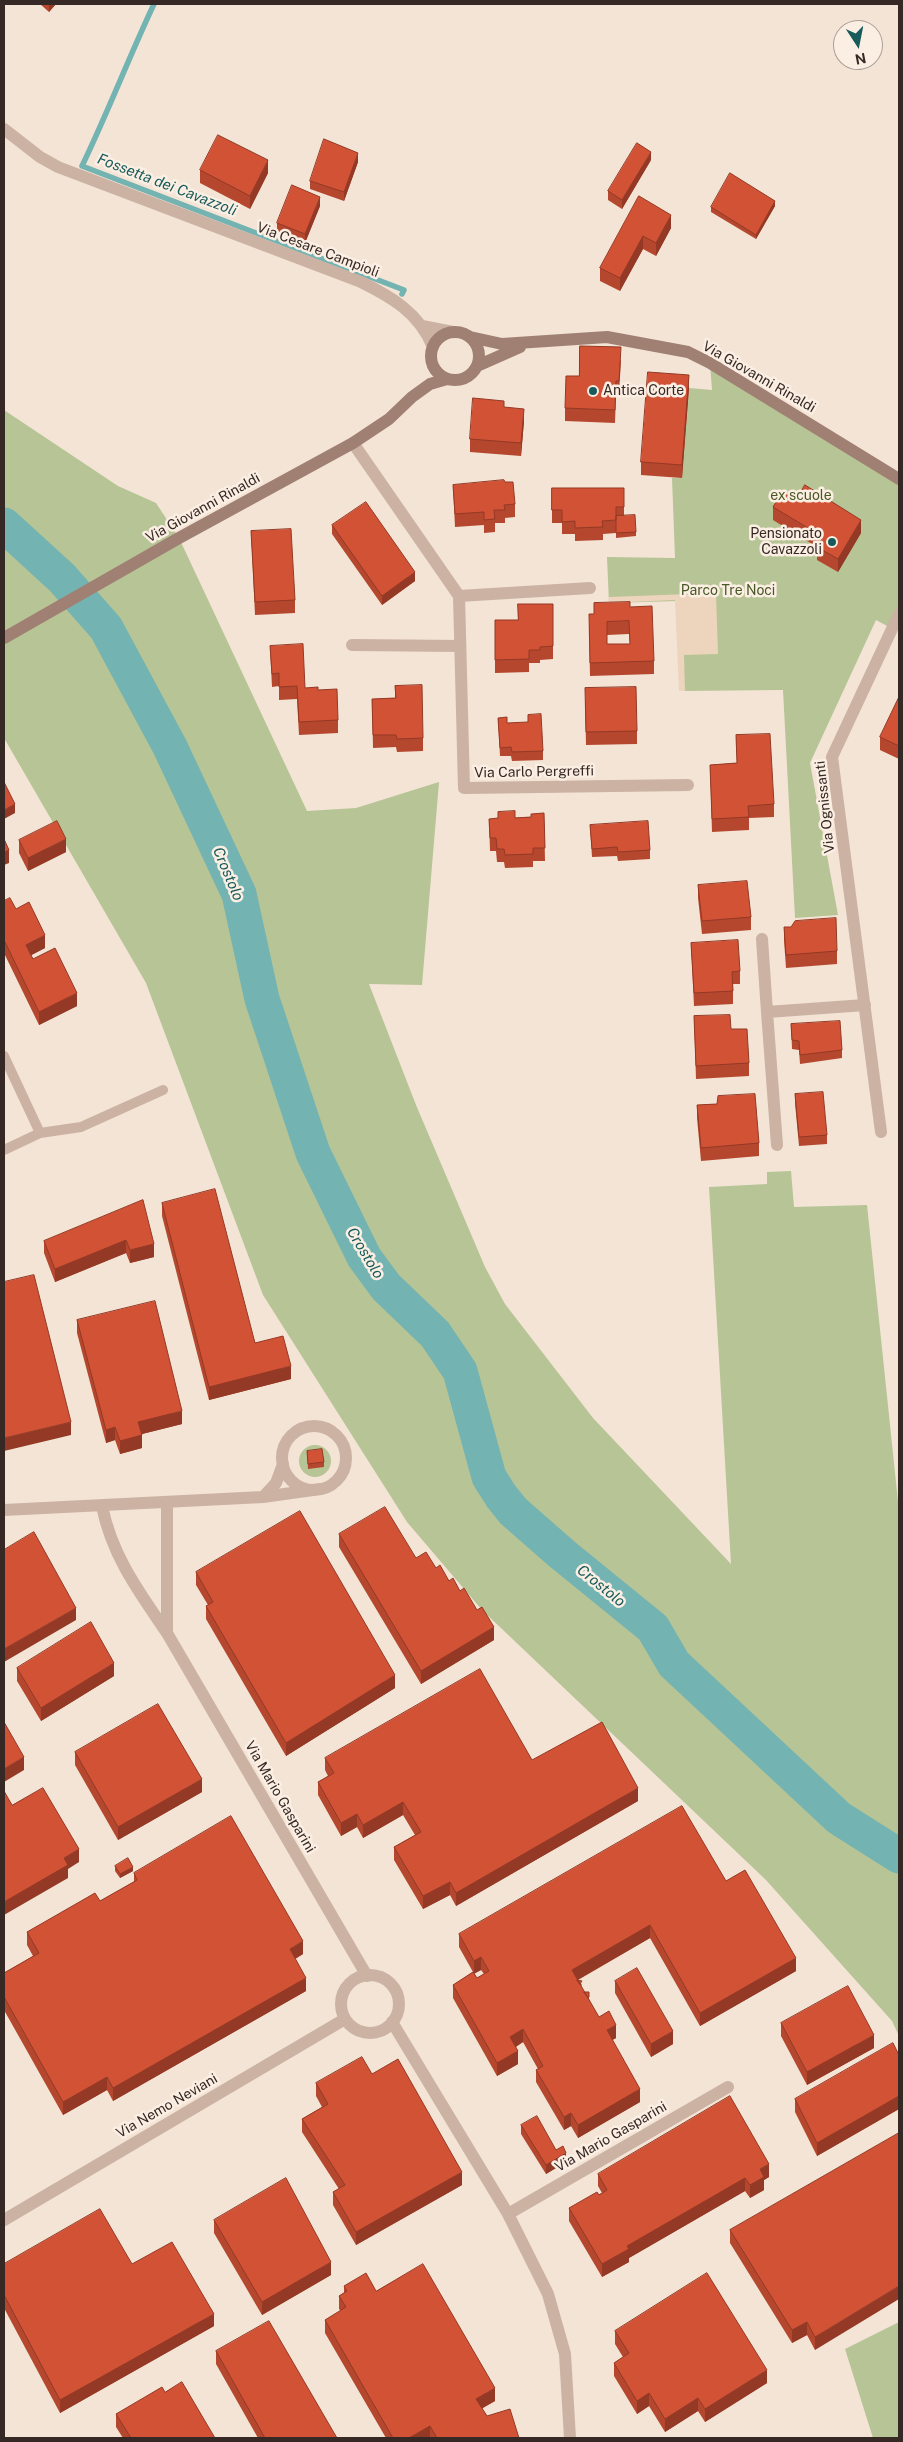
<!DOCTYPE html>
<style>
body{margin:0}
#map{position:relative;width:903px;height:2442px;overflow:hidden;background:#f3e4d6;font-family:"Public Sans",sans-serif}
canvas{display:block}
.frame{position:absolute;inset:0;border:5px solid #362925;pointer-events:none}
.north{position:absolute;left:833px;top:20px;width:50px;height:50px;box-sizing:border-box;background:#fbeee3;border:1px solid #ac9f97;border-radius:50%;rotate:169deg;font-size:14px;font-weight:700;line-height:20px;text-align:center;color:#362925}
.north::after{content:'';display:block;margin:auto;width:18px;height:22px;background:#175b5b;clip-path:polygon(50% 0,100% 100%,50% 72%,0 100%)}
</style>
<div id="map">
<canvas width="903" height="2442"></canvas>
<div class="frame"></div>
<div class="north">N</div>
</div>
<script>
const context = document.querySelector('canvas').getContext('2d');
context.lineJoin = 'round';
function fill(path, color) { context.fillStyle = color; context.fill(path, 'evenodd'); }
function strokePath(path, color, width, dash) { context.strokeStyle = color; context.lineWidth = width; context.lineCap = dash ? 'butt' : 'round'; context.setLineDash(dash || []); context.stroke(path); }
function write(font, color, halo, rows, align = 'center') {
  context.font = font + ' "Public Sans",sans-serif'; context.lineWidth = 5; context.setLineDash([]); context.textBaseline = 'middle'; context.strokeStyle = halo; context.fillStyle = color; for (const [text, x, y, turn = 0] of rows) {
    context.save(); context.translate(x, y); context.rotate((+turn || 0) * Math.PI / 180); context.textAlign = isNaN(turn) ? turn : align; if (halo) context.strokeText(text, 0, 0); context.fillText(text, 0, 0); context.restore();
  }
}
fill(new Path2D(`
 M710,363L899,479V614L891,628L876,620L810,763L838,915L795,918L783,690L682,691L677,601L609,603L607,557L675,558L672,478H682L689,388L712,390Z
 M4,410L118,486L156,503L179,538L307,811L356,808L439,782L422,985L369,984L416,1105L485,1267L505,1304L593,1418L731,1564L709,1187L767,1184V1172L791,1171L794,1207L867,1205L899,1511V2036L892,2021L766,1880L482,1610L407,1522L263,1295L146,983L4,738Z
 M299 1461a16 16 0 1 1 32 0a16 16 0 1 1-32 0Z
 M899,2322V2438H873L845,2349Z`), '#b7c495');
fill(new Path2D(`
 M716,593L718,654L684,655L685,691H679L675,600L609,603V597Z`), '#edd4bc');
strokePath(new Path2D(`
 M154,4C129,57 108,112 82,166L404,290L402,294`), '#73b3b2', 5.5);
strokePath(new Path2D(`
 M4,525L62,578L106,628L170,747L239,894L262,999L313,1153L364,1257L386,1287L435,1334L460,1371L489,1477L501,1496L513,1511L562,1554L653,1628L674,1664L839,1818L899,1856`), '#73b3b2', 35);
strokePath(new Path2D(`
 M4,1056L40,1133
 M4,1150L40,1133L81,1127L163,1090`), '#ccb2a2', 10);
strokePath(new Path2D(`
 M4,129L40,157L58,167L361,282C392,297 419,313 433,347
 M422,326L453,332
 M353,443L459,596L590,588
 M459,596L464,788L688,785
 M352,645L460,646
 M762,939L767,1012
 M881,1132L832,757L899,614
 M777,1145L767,1012L865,1005
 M282 1458a32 32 0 1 1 64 0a32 32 0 1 1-64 0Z
 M263,1497L276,1483L283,1464
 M167,1503V1633
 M102,1506C112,1556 139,1592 167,1633L367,1976
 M4,1510L263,1497L320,1489
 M341 2004a29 29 0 1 1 58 0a29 29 0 1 1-58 0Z
 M392,2022L508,2214L548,2294L565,2354L570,2438
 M508,2214L728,2087
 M4,2220L345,2019`), '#ccb2a2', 12);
strokePath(new Path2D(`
 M431 356a24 24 0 1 1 48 0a24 24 0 1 1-48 0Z
 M470,337L502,344L607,337L688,352L710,363L899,479
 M477,366L520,347
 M4,638L179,538L353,443L389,419L412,397L430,384L447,379`), '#a08073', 12);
fill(new Path2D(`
 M40,4H56L49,12Z
 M651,160L622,209L608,200V191Z
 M358,162L344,201L310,189V181Z
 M200,170L268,173L250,209L200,183Z
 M639,196L671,228L656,256L643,249L620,291L600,281V268Z
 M320,206L305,243L277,231V223Z
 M775,206L756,239L711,212V207Z
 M621,360L619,394H616L615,423L565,421V408L579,376Z
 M689,388L682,478L641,475V462Z
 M504,407L524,421L521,456L470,452V439Z
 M505,482L515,504V517L505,518V523H495V532L484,533V525L455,527L453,485Z
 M552,488H624V515L636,532V536L616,538V530V533L603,534V540L575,541V534H562V523H552Z
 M796,500L861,533L838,572L817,560V547L773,520V507Z
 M332,525L415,581L382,605L332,534Z
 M251,531L295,600V613L255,615Z
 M553,604V659L540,660V663H529V672L495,673V620H518Z
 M630,607L654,661V674L590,676L589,627L594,614ZM629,634L630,644H607V635Z
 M270,646L305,688L318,690L338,720V733L299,735L297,699L279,700V686L272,687Z
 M395,686L423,738V751L397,752L396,747L373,748L372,699L395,698Z
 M899,697V759L880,750V737Z
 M585,701L637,731V744L586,745Z
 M498,718L507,723L543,751V760L512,761L511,756H500Z
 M736,735L774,804V817L749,818V830L712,832L710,765L737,763Z
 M544,813L545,861H533V867L505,868L504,862H497L496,851H490L489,819L531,817Z
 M590,825L650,850V859L618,861L617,856L592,857Z
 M19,840L66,852L28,871L19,853Z
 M698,885L751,917V930L702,934L698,898Z
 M4,901L16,909L45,948L31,955L33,959L77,1006L39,1025L4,953Z
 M784,927H791L837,951V964L786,968L784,940Z
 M691,943L740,971V984H733V1004L694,1006Z
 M694,1016L731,1029L749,1063V1076L696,1079Z
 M791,1024L842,1050V1058L800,1064L799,1050L792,1049Z
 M795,1094L827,1135V1144L799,1146L795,1103Z
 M717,1104L759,1143V1156L701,1161L697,1118V1105Z
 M143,1200L154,1257L130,1263L126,1253L55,1282L44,1253V1241Z
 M162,1203L255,1343L291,1379L209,1400L162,1216Z
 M77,1320L182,1424L142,1434V1448L120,1454L115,1440L106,1443L77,1333Z
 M307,1451L324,1462V1467L308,1469Z
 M339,1534L416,1558L436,1568L460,1591L494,1640L421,1684L339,1547Z
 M196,1572L395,1688L286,1756L206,1619V1606L208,1605L196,1585Z
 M17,1668L114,1676L41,1721L17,1681Z
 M75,1752L202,1792L118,1840L75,1765Z
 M325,1758L532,1760L638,1801L456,1906L450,1895L423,1909L394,1860V1847L415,1835L403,1815L363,1838L357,1827L341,1836L318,1795V1782L328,1776L325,1770Z
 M115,1866L133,1871L120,1878L115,1871Z
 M134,1873L303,1954L295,1959L306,1991L113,2101L107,2090L63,2115L4,2010V1973L33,1956L27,1945V1932L100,1901L134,1882Z
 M726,1881L796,1971L700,2026L650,1938L578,1980L582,1985L581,1986L584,1992H589V2001L599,2017L616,2038L612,2040L640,2102L578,2138L571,2126L564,2130L536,2082V2070L538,2069L523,2042L516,2047L518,2064L497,2076L453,1998V1985L473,1972L459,1947V1934ZM481,1970L484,1974L477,1978L474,1973Z
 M615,1981L673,2044L651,2057L615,1993Z
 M781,2023L874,2048L807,2085L781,2036Z
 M899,2055V2109L817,2156L795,2112V2099Z
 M372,2074L462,2185L356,2245L333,2205V2192L339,2189L302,2132V2119L322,2107L316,2096V2083Z
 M521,2125L556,2150L566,2162L546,2174L521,2134Z
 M899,2133L815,2350L807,2335L792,2343L730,2243V2230Z
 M598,2174L769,2177L764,2180V2190L750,2198L745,2191L629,2258V2262L602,2277L569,2221V2208L602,2193L598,2186Z
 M214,2220L331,2275L262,2315L214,2233Z
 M4,2264H132L214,2326L60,2413L4,2308Z
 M344,2286L376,2291L495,2401L482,2408L487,2416L519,2438H386L325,2333V2320L341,2311L339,2309V2296L344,2293Z
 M615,2331L767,2383L705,2422L698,2411L665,2432L649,2406L637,2414L614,2376V2363L623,2357L615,2344Z
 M216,2351L337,2438H258L216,2364Z
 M165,2392L215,2438H123L116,2427V2414Z`), '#b5472e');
fill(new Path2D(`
 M49,4H56L49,12Z
 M651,152V160L622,209V200Z
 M358,153V162L344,201V192Z
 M268,160V173L250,209V196Z
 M320,197V206L305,243V234Z
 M775,201V206L756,239V235Z
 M671,215V228L656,256V243Z
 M643,236V249L620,291V278Z
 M689,375V388L682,478V465Z
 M524,409V421L521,456V443Z
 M861,520V533L838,572V559Z
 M415,572V581L382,605V596Z
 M15,804V813L4,819V810Z
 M66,839V852L28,871V858Z
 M9,850V863L4,865V852Z
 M45,935V948L26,958V945Z
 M77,993V1006L39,1025V1012Z
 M126,1240V1253L55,1282V1269Z
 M154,1244V1257L130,1263V1250Z
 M291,1366V1379L209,1400V1387Z
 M182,1411V1424L138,1435V1422Z
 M71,1422V1435L4,1451V1438Z
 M115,1427V1440L106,1443V1430Z
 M142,1435V1448L120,1454V1441Z
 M76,1608V1620L4,1662V1649Z
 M494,1627V1640L421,1684V1671Z
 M114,1663V1676L41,1721V1708Z
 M395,1675V1688L286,1756V1743Z
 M24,1757V1770L4,1782V1769Z
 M202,1779V1792L118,1840V1827Z
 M638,1788V1801L456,1906V1893Z
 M403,1802V1815L363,1838V1825Z
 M357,1814V1827L341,1836V1823Z
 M79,1849V1862L68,1869V1878L4,1915V1902L64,1858Z
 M133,1867V1871L120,1878V1874Z
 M450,1882V1895L423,1909V1896Z
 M650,1925V1938L572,1983V1970Z
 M303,1941V1954L290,1962V1949Z
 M481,1957V1970L474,1974V1961Z
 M796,1958V1971L700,2026V2013Z
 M306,1978V1991L113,2101V2088Z
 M616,2025V2038L607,2043V2030Z
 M523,2029V2042L510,2050V2037Z
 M673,2031V2044L651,2057V2044Z
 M874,2035V2048L807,2085V2072Z
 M518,2051V2064L497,2076V2063Z
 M107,2077V2090L63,2115V2102Z
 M640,2089V2102L578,2138V2125Z
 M899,2096V2109L817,2156V2143Z
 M571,2113V2126L564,2130V2117Z
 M566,2153V2162L546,2174V2165Z
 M769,2164V2177L764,2180V2190L750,2198V2185L760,2169Z
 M462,2172V2185L356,2245V2232Z
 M745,2178V2191L629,2258V2262L602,2277V2264L627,2246Z
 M331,2262V2275L262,2315V2302Z
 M899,2286V2299L815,2350V2337Z
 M214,2314V2326L60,2413V2400Z
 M807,2322V2335L792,2343V2330Z
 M767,2370V2383L705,2422V2409Z
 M495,2388V2401L476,2412V2399Z
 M649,2393V2406L637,2414V2401Z
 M698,2398V2411L665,2432V2419Z
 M430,2426V2438H409Z`), '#933925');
const building = new Path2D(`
 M218,135L268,160L250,196L200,170Z
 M324,139L358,153L344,192L310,181Z
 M637,143L651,152L622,200L608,191Z
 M730,173L775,201L756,235L711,207Z
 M292,185L320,197L305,234L277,223Z
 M639,196L671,215L656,243L643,236L620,278L600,268Z
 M580,346L621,347L619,381H616L615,410L565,408L566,376H579Z
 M648,372L689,375L682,465L641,462Z
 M473,398L504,401V407L524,409L521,443L470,439Z
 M504,480L505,482H513L515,504L504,505L505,510H494L495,519L484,520V512L455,514L453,485Z
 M805,485L861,520L838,559L817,547L823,537L773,507L782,492L796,500Z
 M552,488H624V507H616V520L602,521L603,527L575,528V521L562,522V510H552Z
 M366,502L415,572L382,596L332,525Z
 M635,515L636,532L616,533V516Z
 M291,529L295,600L255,602L251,531Z
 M630,602V607L652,606L654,661L590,663L589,614H594V603ZM629,621L630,644H607V622Z
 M518,604H553V646L540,647V650H529V659L495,660V620H518Z
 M303,644L305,688L318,687V690L337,689L338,720L299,722L297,686L279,687V673L272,674L270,646Z
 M422,685L423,738L397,739L396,735H373L372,699L396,698L395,686Z
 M636,687L637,731L586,732L585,688Z
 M899,697V746L880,737Z
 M541,714L543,751L512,752L511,747L500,748L498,718L507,717V723L528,722V715Z
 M770,734L774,804L748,806L749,817L712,819L710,765L737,763L736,735Z
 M4,782L15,804L4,810Z
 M515,811V818L531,817V814L544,813L545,848H533V854L505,855L504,849H497L496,838H490L489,819L498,818V812Z
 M57,821L66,839L28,858L19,840Z
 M648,821L650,850L618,852L617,847L592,849L590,825Z
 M4,839L9,850L4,852Z
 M747,881L751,917L702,921L698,885Z
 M10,898L16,909L29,902L45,935L26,945L33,959L55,948L77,993L39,1012L4,940V901Z
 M836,918L837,951L786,955L784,927H791L795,921Z
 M738,940L740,971L732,972L733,991L694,993L691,943Z
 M730,1015L731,1029H747L749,1063L696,1066L694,1016Z
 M840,1021L842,1050L800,1055L799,1041L792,1040L791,1024Z
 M823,1092L827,1135L799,1137L795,1094Z
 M755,1094L759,1143L701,1148L697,1105L717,1104L718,1096Z
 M215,1189L255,1343L283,1336L291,1366L209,1387L162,1203Z
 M143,1200L154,1244L130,1250L126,1240L55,1269L44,1241Z
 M34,1275L71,1422L4,1438V1282Z
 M155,1301L182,1411L138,1422L142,1435L120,1441L115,1427L106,1430L77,1320Z
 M322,1449L324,1462L308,1464L307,1451Z
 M385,1507L416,1558L426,1552L436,1568L440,1565L449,1581L453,1578L460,1591L464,1588L477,1610L482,1607L494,1627L421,1671L339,1534Z
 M300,1511L395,1675L286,1743L206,1606L213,1602L196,1572Z
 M34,1532L76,1608L4,1649V1550Z
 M91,1622L114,1663L41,1708L17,1668Z
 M480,1669L532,1760L602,1722L638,1788L456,1893L450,1882L423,1896L394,1847L421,1832L403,1802L363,1825L357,1814L341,1823L318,1782L334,1773L325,1758Z
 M158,1704L202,1779L118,1827L75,1752Z
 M4,1722L24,1757L4,1769Z
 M43,1788L79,1849L64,1858L68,1865L4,1902V1791L12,1805Z
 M682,1806L726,1881L745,1870L796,1958L700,2013L650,1925L572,1970L599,2017L609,2011L616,2025L607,2030L640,2089L578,2125L571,2113L564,2117L536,2070L543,2066L523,2029L510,2037L518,2051L497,2063L453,1985L473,1972L477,1978L489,1971L481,1957L474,1961L459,1934Z
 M231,1816L303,1941L290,1949L306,1978L113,2088L107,2077L63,2102L4,1997V1973L39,1953L27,1932L95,1893L100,1901L137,1880L134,1873Z
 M128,1858L133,1867L120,1874L115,1866Z
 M637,1968L673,2031L651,2044L615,1981Z
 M577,1980L582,1981L580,1984Z
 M848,1986L874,2035L807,2072L781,2023Z
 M584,1992H589V1997H588Z
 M893,2043L899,2055V2096L817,2143L795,2099Z
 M362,2057L372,2074L398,2059L462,2172L356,2232L333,2192L345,2185L302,2119L328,2104L316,2083Z
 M730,2096L769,2164L760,2169L764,2177L750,2185L745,2178L627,2246L629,2249L602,2264L569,2208L597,2192L599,2195L607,2190L598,2174Z
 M537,2116L556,2150L563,2146L566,2153L546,2165L521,2125Z
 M899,2133V2286L815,2337L807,2322L792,2330L730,2230Z
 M286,2178L331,2262L262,2302L214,2220Z
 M100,2209L132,2264L172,2242L214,2314L60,2400L4,2295V2264Z
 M423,2264L495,2388L476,2399L487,2416L510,2409L519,2438H436H437L430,2426L409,2438H393L325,2320L346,2307L339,2296L347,2291L344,2286L366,2273L376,2291Z
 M707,2273L767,2370L705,2409L698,2398L665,2419L649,2393L637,2401L614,2363L629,2353L615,2331Z
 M269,2321L337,2438H265L216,2351Z
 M182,2382L215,2438H131L116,2414L162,2387L165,2392Z`);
fill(building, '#d25235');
strokePath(building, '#933925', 1);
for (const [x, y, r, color] of [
 [593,391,5,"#175b5b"],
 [832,542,5,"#175b5b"]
]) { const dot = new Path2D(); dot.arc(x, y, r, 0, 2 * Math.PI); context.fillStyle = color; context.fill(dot); strokePath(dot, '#fbeee3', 2); }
write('14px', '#362925', '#fbeee3', [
 ["Via Cesare Campioli",318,250,21],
 ["Via Giovanni Rinaldi",759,377,30],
 ["Via Giovanni Rinaldi",203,508,-29],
 ["Via Carlo Pergreffi",534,772,-1],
 ["Via Ognissanti",825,807,-96],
 ["Via Mario Gasparini",280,1797,60],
 ["Via Nemo Neviani",167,2106,-30],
 ["Via Mario Gasparini",611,2137,-30]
]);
write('14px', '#362925', '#fbeee3', [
 ["Antica Corte",603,391],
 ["Pensionato",822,534,"right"],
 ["Cavazzoli",822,550,"right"]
], 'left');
write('14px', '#485726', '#fbeee3', [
 ["ex scuole",801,496],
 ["Parco Tre Noci",728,591]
]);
write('italic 15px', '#175b5b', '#fbeee3', [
 ["Fossetta dei Cavazzoli",167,185,21],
 ["Crostolo",228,874,67],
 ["Crostolo",365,1253,59],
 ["Crostolo",601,1586,39]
]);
</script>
